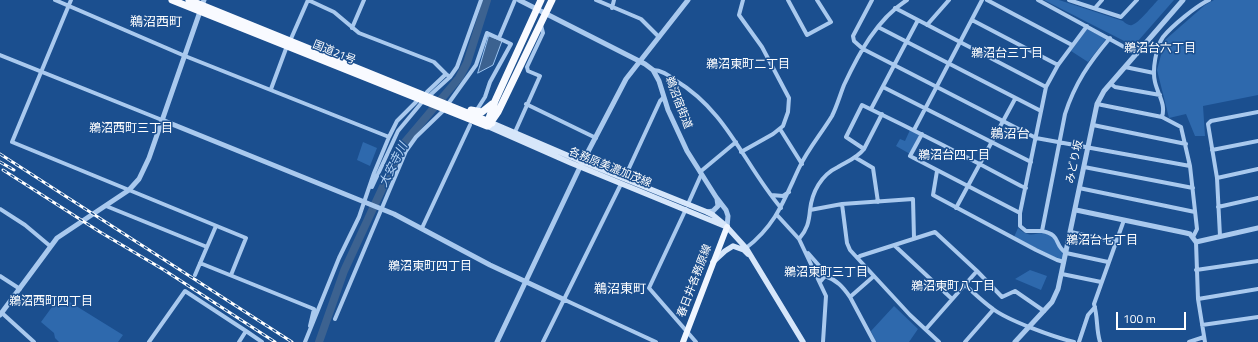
<!DOCTYPE html>
<meta charset="utf-8">
<style>
body{margin:0}
#map{position:relative;width:1258px;height:342px;overflow:hidden;background:#1b4f8f;font-family:"Titillium Web",sans-serif}
canvas{display:block}
.scale{position:absolute;left:1116px;top:312px;width:70px;height:18px;box-sizing:border-box;border:2px solid #fff;border-top:0;padding-left:5px;font-size:12px;line-height:14px;white-space:nowrap;color:#fff;-webkit-text-stroke:3px #1b4f8f;paint-order:stroke}
</style>
<div id="map">
<canvas width="1258" height="342"></canvas>
<div class="scale">100 m</div>
</div>
<script>
const context = document.querySelector('canvas').getContext('2d');
context.lineJoin = 'round';
function fill(path, color) { context.fillStyle = color; context.fill(path, 'evenodd'); }
function strokePath(path, color, width, dash) { context.strokeStyle = color; context.lineWidth = width; context.lineCap = dash ? 'butt' : 'round'; context.setLineDash(dash || []); context.stroke(path); }
function write(font, color, halo, rows, align = 'center') {
  context.font = font + ' "Titillium Web","Noto Sans JP",sans-serif'; context.lineWidth = 3; context.setLineDash([]); context.textBaseline = 'middle'; context.strokeStyle = halo; context.fillStyle = color; for (const [text, x, y, turn = 0] of rows) {
    context.save(); context.translate(x, y); context.rotate((+turn || 0) * Math.PI / 180); context.textAlign = isNaN(turn) ? turn : align; if (halo) context.strokeText(text, 0, 0); context.fillText(text, 0, 0); context.restore();
  }
}
fill(new Path2D(`
 M1044,0H1059L1123,21C1125,23 1129,26 1132,25C1138,24 1153,5 1158,0H1174L1138,41L1128,43Z
 M1214,0H1258V95L1203,106L1205,136H1195L1186,114L1169,118L1157,70L1165,40L1205,5Z
 M1087,29L1106,39L1088,62L1071,51Z
 M910,130L920,135L910,154L896,146L900,139L905,141Z
 M363,142L377,148L370,166L357,160Z
 M1018,228C1033,241 1035,230 1048,234C1056,237 1057,248 1064,254L1063,260L1058,259L1014,237Z
 M1030,270L1047,276L1041,290L1015,279Z
 M60,296L123,335L118,342H59L55,338L54,333L41,322Z
 M894,306L918,329L909,342H876L871,331Z`), '#2e69ad');
const water = new Path2D(`
 M489,36L502,41L493,65L478,73Z`);
fill(water, '#3c6290');
strokePath(water, '#9cc4f0', 1);
strokePath(new Path2D(`
 M319,342L344,271L394,163L405,142L459,78L467,63L487,0`), '#3c6290', 8);
strokePath(new Path2D(`
 M55,0L185,56L389,137
 M71,0L12,142L246,238L231,275
 M308,0L334,12L359,33L434,62L446,74
 M596,0L641,19L659,37
 M788,0L807,35L831,22L817,0
 M872,0L853,36L854,41L863,49L1036,138L1190,166
 M987,0L1072,45
 M1038,0L1137,54
 M1069,0L1121,17L1137,0
 M612,8L614,0
 M895,8L1046,87
 M1095,8L1102,0
 M972,20L1058,65
 M927,25L949,0
 M1087,26L1058,65L1046,87L1020,213V226L1026,231H1042L1065,114C1075,83 1089,63 1110,38
 M878,27L1041,111
 M352,28L364,0
 M499,38L515,0
 M290,41L308,0
 M0,55L162,120
 M1125,67L1154,73
 M653,70C661,70 668,75 675,80C728,112 743,163 781,208
 M1111,84L1115,87L1160,95
 M883,87L1031,162
 M271,89L287,46
 M427,92L446,74L450,77L457,67L481,0
 M428,97L450,77
 M448,104L476,65L487,33L511,44L490,82L485,97L478,108
 M526,104L596,138
 M1097,104L1162,117L1181,127L1190,166L1197,229L1193,237
 M871,109L918,20
 M882,114L864,149L846,137L862,105C916,131 969,158 1021,186L1026,188
 M1162,117C1166,104 1158,95 1155,82C1152,70 1156,47 1163,37C1172,26 1196,6 1209,0
 M1093,125L1186,144
 M780,129L802,164
 M914,130L982,0
 M515,132L540,76L528,71L527,67L543,33L541,25
 M922,134L910,156L1020,213
 M1212,150L1258,141
 M741,152L773,134L783,126L788,112L789,98L762,47L739,15L743,0
 M856,158L873,168L878,202
 M1084,167L1193,188
 M937,171L933,195L1036,250L1057,260L1064,262
 M700,172L736,142
 M1217,178L1258,169
 M624,179L660,101L664,97
 M372,187L398,131L423,101
 M1079,188L1195,212
 M771,195L783,196L789,192
 M688,204L701,175
 M842,204L847,243L850,250L910,315L939,342
 M106,206L207,247
 M1218,207L1258,198
 M956,208L1015,99
 M0,209L25,225L50,246
 M686,209L649,288L696,342
 M810,210C812,192 821,175 838,167C848,161 857,158 864,149
 M777,215L799,239L826,296L823,342
 M422,228L470,125
 M1042,231C1062,235 1053,244 1066,253L1108,262
 M1071,232L1116,242
 M1220,236L1217,178L1208,124L1211,121L1258,112
 M799,239C807,230 809,222 810,210L842,204L913,199L914,238
 M1196,242L1198,299L1205,342
 M894,245L952,299
 M746,248C776,225 784,200 799,168C808,149 821,134 832,116C837,106 840,95 844,85C859,53 877,19 907,0
 M808,253L830,278
 M858,258L860,256L935,232L977,271L1002,297L1015,291L1044,311
 M200,263L314,309L310,326
 M1196,270L1258,261
 M1062,274L1101,282
 M195,275L216,226
 M0,276L20,289
 M874,276L850,297L874,342
 M820,282L825,276C837,280 843,287 850,297
 M965,285C974,293 983,302 993,309C1009,321 1054,337 1074,342
 M1198,299L1258,289
 M565,300L656,342
 M2,313L34,342
 M335,319L406,151L416,137L445,109
 M1202,325L1258,317
 M926,329L977,271
 M246,331L262,342
 M149,342L185,291L246,331L239,342
 M305,342L339,258L359,217L374,173L389,137L397,121L416,102
 M543,342L621,184
 M965,342L993,310
 M1079,342L1088,315L1095,307
 M1100,342C1096,329 1098,317 1094,304L1124,220
 M1189,342L1204,337`), '#a9c9ee', 4);
strokePath(new Path2D(`
 M519,0L645,64L653,70L659,81L668,110L687,151L716,197L726,210L728,216L727,227
 M162,120L394,214L490,265L565,300
 M1076,210L1186,233L1190,234L1196,242L1258,228
 M707,212L713,211L718,206L717,199
 M0,315L57,238L129,190L139,179L149,158L204,0
 M497,342L580,167L626,79L688,0
 M1015,342L1052,302L1058,289L1097,104L1104,91L1183,0`), '#a9c9ee', 5);
strokePath(new Path2D(`
 M492,123L583,162L707,212L713,215L725,225
 M487,126L571,163L727,227L746,248L803,342
 M713,262L725,251L733,246L744,250L748,254`), '#d6e6fa', 5.5);
strokePath(new Path2D(`
 M683,342L727,227`), '#f0f6ff', 6);
strokePath(new Path2D(`
 M172,0L487,126
 M189,0L492,123
 M471,110L482,112L492,104
 M487,124L495,101L541,0
 M489,125L498,112L552,0`), '#f8faff', 7);
const rail = new Path2D(`
 M0,154L292,342
 M0,162L14,170
 M3,170L100,232L164,270L275,342`);
strokePath(rail, '#fff', 3);
strokePath(rail, '#1b4f8f', 1.5, [4.5]);
write('11px', '#fff', '#1b4f8f', [
 ["国道21号",334,53,22],
 ["鵜沼宿街道",678,103,69],
 ["みどり坂",1075,162,-78],
 ["各務原美濃加茂線",610,168,22],
 ["春日井各務原線",695,281,-69]
]);
write('12px', '#fff', '#1b4f8f', [
 ["鵜沼台六丁目",1160,49],
 ["鵜沼台三丁目",1007,54],
 ["鵜沼東町二丁目",748,65],
 ["鵜沼西町三丁目",131,129],
 ["鵜沼台四丁目",954,156],
 ["鵜沼台七丁目",1102,241],
 ["鵜沼東町四丁目",430,267],
 ["鵜沼東町三丁目",826,273],
 ["鵜沼東町八丁目",953,287],
 ["鵜沼西町四丁目",51,302]
]);
write('italic 12px', '#b5d3f5', '#1b4f8f', [
 ["大安寺川",394,165,-63]
]);
write('13px', '#fff', '#1b4f8f', [
 ["鵜沼西町",156,23],
 ["鵜沼台",1010,135],
 ["鵜沼東町",620,290]
]);
</script>
